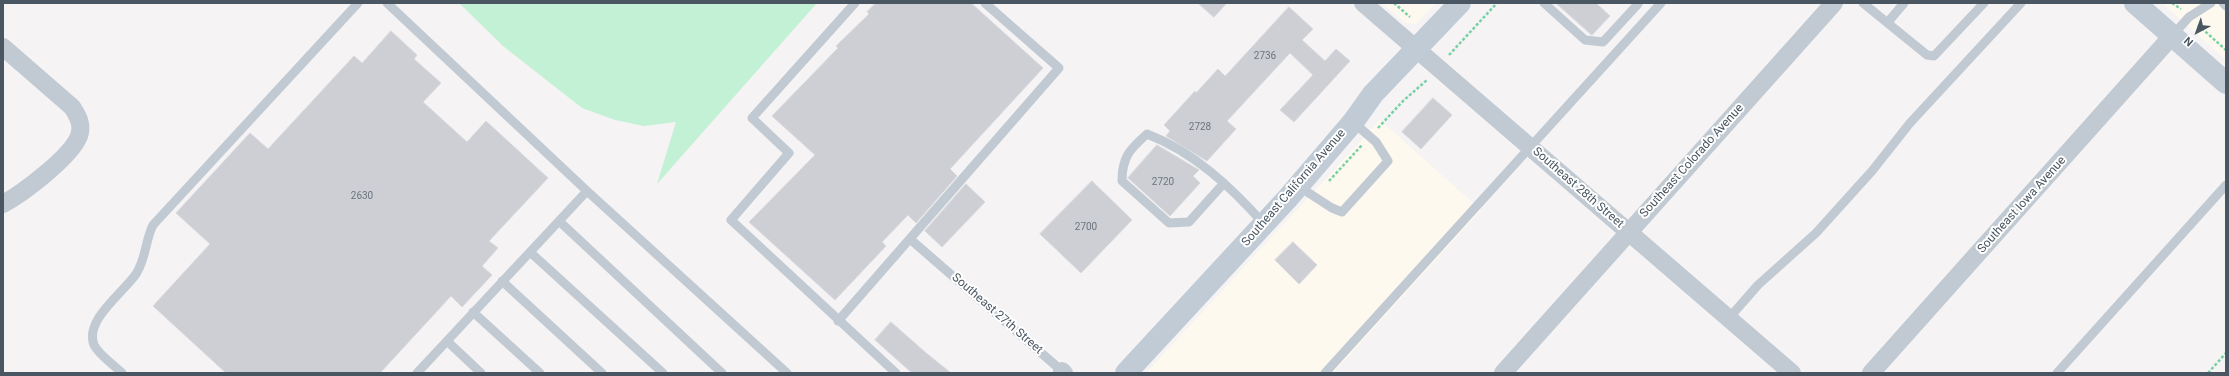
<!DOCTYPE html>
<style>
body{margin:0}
#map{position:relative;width:2229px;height:376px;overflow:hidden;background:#f5f3f3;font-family:Roboto,sans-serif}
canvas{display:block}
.frame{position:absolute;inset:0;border:4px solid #4a5661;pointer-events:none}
.north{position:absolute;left:2177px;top:12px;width:40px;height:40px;-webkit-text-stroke:3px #fff;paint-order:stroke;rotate:221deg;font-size:11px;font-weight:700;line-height:16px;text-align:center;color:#4a5661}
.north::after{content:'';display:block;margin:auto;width:14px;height:18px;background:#4a5661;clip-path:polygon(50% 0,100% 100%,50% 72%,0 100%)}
</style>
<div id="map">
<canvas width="2229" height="376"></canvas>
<div class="frame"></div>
<div class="north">N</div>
</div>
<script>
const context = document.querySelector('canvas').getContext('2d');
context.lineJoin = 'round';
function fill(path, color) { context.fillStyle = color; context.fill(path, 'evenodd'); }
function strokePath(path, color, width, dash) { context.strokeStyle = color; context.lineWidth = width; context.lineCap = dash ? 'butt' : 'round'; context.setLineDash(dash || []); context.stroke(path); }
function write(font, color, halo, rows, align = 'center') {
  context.font = font + ' Roboto,sans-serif'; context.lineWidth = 4; context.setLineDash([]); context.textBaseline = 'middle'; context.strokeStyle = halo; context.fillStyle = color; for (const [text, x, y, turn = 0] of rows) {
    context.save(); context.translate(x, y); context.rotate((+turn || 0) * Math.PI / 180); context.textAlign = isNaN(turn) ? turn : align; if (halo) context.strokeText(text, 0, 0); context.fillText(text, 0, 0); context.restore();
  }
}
fill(new Path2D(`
 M1381,3H1436L1416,24L1406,23Z
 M2162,3H2226V60Z
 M1380,120L1481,210L1333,373H1146Z`), '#fdf9ef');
fill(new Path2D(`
 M459,3H817L657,184L676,122L644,126L615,120L582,108L503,46Z`), '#c3f1d5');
const building = new Path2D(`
 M876,3H971L1043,68L950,169L957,176L916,223L908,215L882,242L886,246L835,300L749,222L815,155L772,116L838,48L836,46L869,14L867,12Z
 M1198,3H1227L1214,17Z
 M1556,3H1596L1610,16L1592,35Z
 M1289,7L1313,29L1302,40L1325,61L1336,49L1350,61L1294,122L1280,110L1313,75L1290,53L1227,121L1236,129L1207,161L1166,136L1170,131L1164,125L1195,91L1196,93L1218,69L1225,76Z
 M391,31L417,55L414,59L441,83L423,102L467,142L486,121L548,178L489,241L498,248L482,266L492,275L462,307L451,296L380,373H226L153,306L210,244L176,213L250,133L268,149L354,56L362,63Z
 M1433,98L1452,115L1421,149L1402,132Z
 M1157,145L1199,170L1193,176L1200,183L1170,216L1128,178Z
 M1092,181L1132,220L1081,273L1040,234Z
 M966,184L985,202L942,247L925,231Z
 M1293,242L1317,265L1299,284L1275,260Z
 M891,322L925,352L951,373H912L875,340Z`);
fill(building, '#cdcfd5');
strokePath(building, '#d7d9de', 1);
strokePath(new Path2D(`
 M1394,3L1410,17
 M2172,3L2181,9
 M2198,25L2226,50
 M1449,55L1497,3
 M1378,128L1403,101L1427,80
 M1329,181L1362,145
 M2208,373L2226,353`), '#7ad0a6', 2.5, [3, 2]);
strokePath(new Path2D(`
 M387,3L587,191
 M855,3L752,118L789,153L731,220L896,373
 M1544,3L1585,40L1603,42L1638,4
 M1863,3L1927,55L1934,56L1984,3
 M2223,3L2226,6
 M1888,22L1904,3
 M2172,36L2189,17L2211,3
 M1224,183L1189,222L1169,223L1122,181C1122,157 1130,149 1147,134C1194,152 1231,187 1264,224
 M1298,186L1332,208L1342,212L1388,161L1376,142L1353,122
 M559,221L722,373
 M910,239L1062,371L1060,373
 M530,252L663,373
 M502,281L602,373
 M473,312L540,373
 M1729,318L1758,285L1816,233L1872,171L1910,123L2021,3
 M838,321L1059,68L985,3
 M447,341L481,373
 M122,373C114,365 99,355 94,345C84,320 124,292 136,274C146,259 145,241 153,225L358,3
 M417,373L587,191L787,373
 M1325,373L1661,3
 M2057,373L2226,185`), '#c1cad2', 9);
strokePath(new Path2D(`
 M1363,3L1792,373
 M3,47L72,107C78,116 83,125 79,136C71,157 23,193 3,204
 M1062,371L1064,373
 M1503,373L1834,3
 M1871,373L2172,36`), '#c1cad2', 18);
strokePath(new Path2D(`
 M2135,3L2226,83
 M1126,373L1287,199L1353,122L1373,94L1460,3`), '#c1cbd6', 22);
write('10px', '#6b747e', null, [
 ["2736",1265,56],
 ["2728",1200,127],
 ["2720",1163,182],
 ["2630",362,196],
 ["2700",1086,227]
]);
write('12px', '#4a5661', '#fff', [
 ["Southeast Colorado Avenue",1692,161,-48],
 ["Southeast California Avenue",1294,188,-49],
 ["Southeast 28th Street",1578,188,41],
 ["Southeast Iowa Avenue",2022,205,-48],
 ["Southeast 27th Street",997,314,41]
]);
</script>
